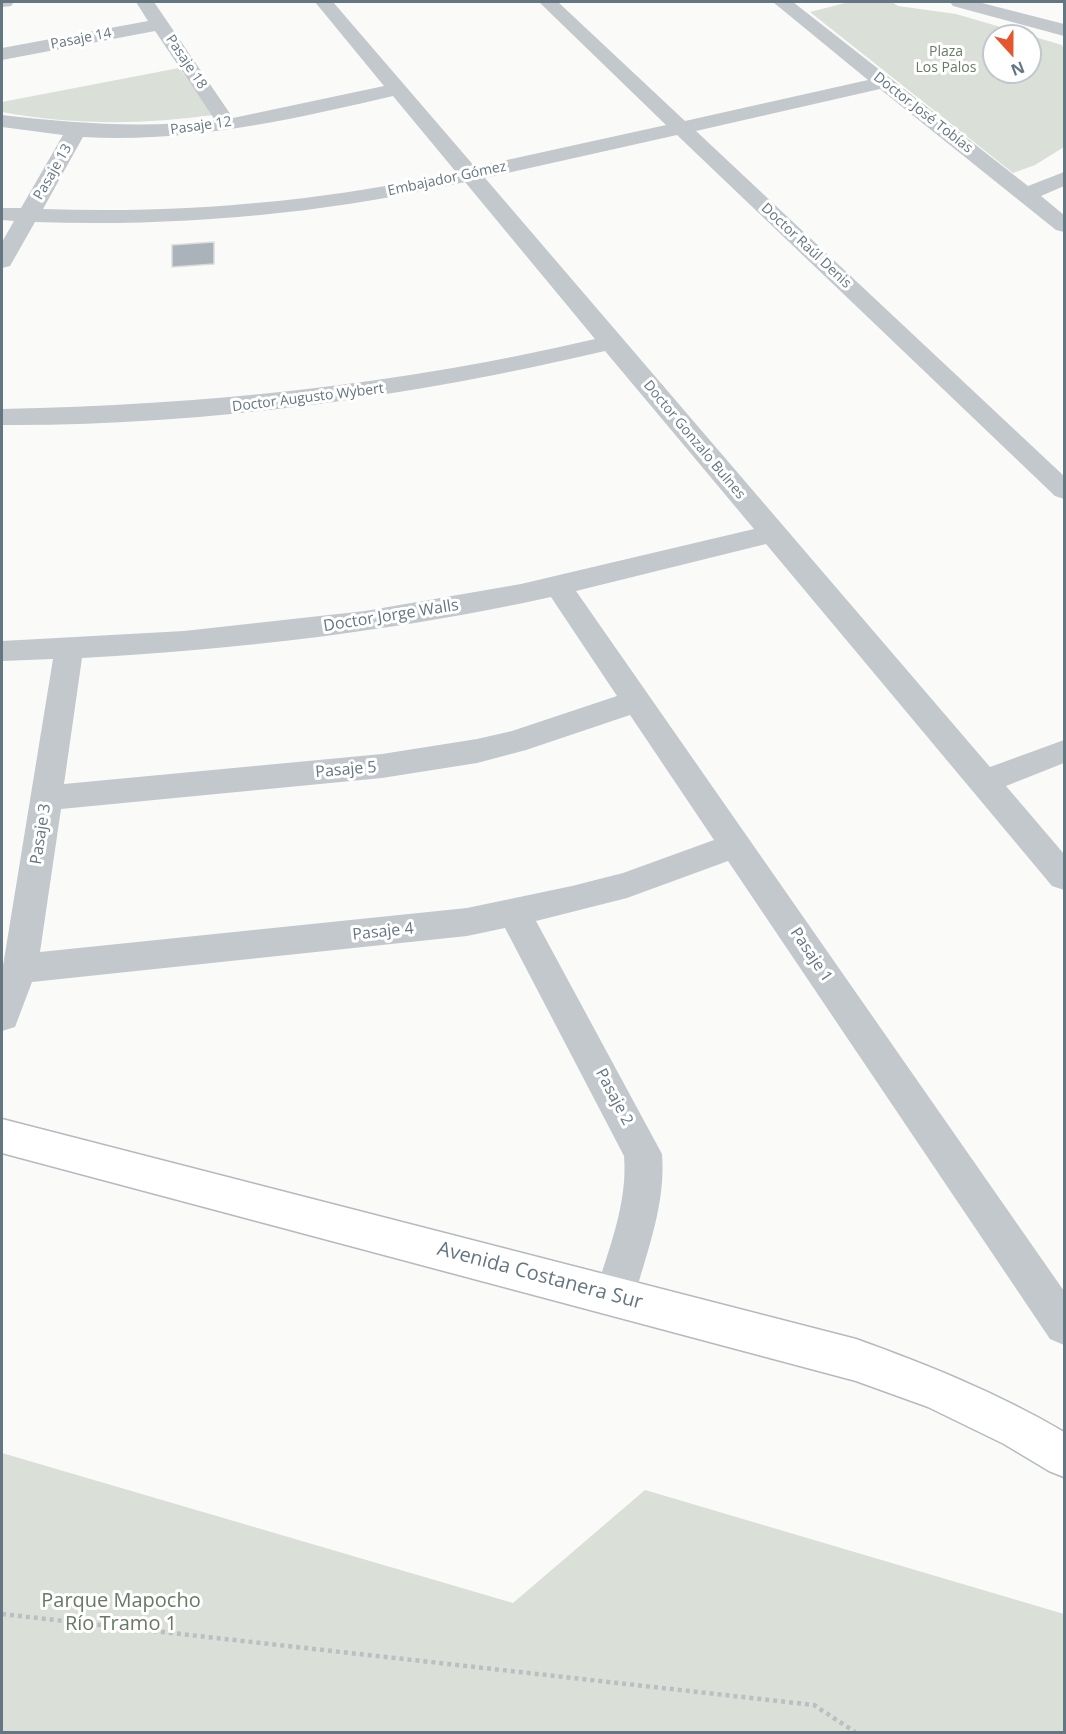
<!DOCTYPE html>
<meta charset="utf-8">
<style>
body{margin:0}
#map{position:relative;width:1066px;height:1734px;overflow:hidden;background:#fafaf8;font-family:"Open Sans",sans-serif}
canvas{display:block}
.frame{position:absolute;inset:0;border:3px solid #657683;pointer-events:none}
.north{position:absolute;left:982px;top:24px;width:60px;height:60px;box-sizing:border-box;background:#fff;border:2px solid #c1c8cd;border-radius:50%;rotate:159deg;font-size:16px;font-weight:700;line-height:24px;text-align:center;color:#657683}
.north::after{content:'';display:block;margin:auto;width:21px;height:27px;background:#e4572e;clip-path:polygon(50% 0,100% 100%,50% 72%,0 100%)}
</style>
<div id="map">
<canvas width="1066" height="1734"></canvas>
<div class="frame"></div>
<div class="north">N</div>
</div>
<script>
const context = document.querySelector('canvas').getContext('2d');
context.lineJoin = 'round';
function fill(path, color) { context.fillStyle = color; context.fill(path, 'evenodd'); }
function strokePath(path, color, width, dash) { context.strokeStyle = color; context.lineWidth = width; context.lineCap = dash ? 'butt' : 'round'; context.setLineDash(dash || []); context.stroke(path); }
function write(font, color, halo, rows, align = 'center') {
  context.font = font + ' "Open Sans",sans-serif'; context.lineWidth = 6; context.setLineDash([]); context.textBaseline = 'middle'; context.strokeStyle = halo; context.fillStyle = color; for (const [text, x, y, turn = 0] of rows) {
    context.save(); context.translate(x, y); context.rotate((+turn || 0) * Math.PI / 180); context.textAlign = isNaN(turn) ? turn : align; if (halo) context.strokeText(text, 0, 0); context.fillText(text, 0, 0); context.restore();
  }
}
fill(new Path2D(`
 M849,2H892L898,6L956,14L1062,45L1064,49V147L1035,165L1013,173L810,12ZM994,36H1030V72H994Z
 M179,68L213,115C143,125 71,125 2,112V102Z
 M2,1453L513,1603L645,1490L1064,1614V1732H2Z`), '#dadfd7');
const building = new Path2D(`
 M214,242V264L172,267V245Z`);
fill(building, '#aab3b9');
strokePath(building, '#dcdcda', 1.5);
const major = new Path2D(`
 M2,1119L856,1339C928,1365 998,1393 1064,1432V1477L1049,1471L1004,1444L928,1407L856,1381L2,1153Z`);
strokePath(major, '#b5babe', 3);
strokePath(new Path2D(`
 M2,1614L814,1705L855,1732`), '#bbbfc2', 4.5, [4, 4]);
fill(new Path2D(`
 M2,2H14L11,6L2,7Z
 M136,2H154L233,118L384,86L315,2H333L475,167L666,125L539,2H558L685,121L868,80L773,2H793L1028,186L1064,172V186L1041,196L1064,215V232L1056,230L880,89L696,131L1064,476V499L1055,496L677,135L485,178L990,767L1064,740V763L1006,786L1064,854V890L1052,886L766,544L576,591L1064,1291V1345L1050,1339L728,861L627,898L536,921L662,1154C666,1202 648,1249 635,1295L629,1309L615,1315L601,1309L595,1295C608,1250 628,1204 624,1156L505,928L467,936L32,982L15,1027L2,1031V972L53,659L2,661V641L184,631L365,611L521,584L754,529L605,351C408,397 205,426 2,425V409C203,405 400,385 595,339L465,182C324,214 179,227 35,222L10,266L2,268V242L14,221L2,220V208H21L63,135L2,127V115C74,123 142,129 215,120L155,31L2,60V48L148,21ZM393,96L456,172C321,202 180,214 43,209L83,137C189,143 290,120 393,96ZM551,597L617,696L512,731L477,739L382,754L64,784L82,658C240,649 397,631 551,597ZM630,715L714,840L623,873L572,886L467,908L40,952L61,809L382,778L477,763L526,750Z
 M950,2H978L1064,24V36L953,6Z`), '#c3c8cc');
fill(major, '#fff');
write('14px', '#657683', '#fff', [
 ["Pasaje 14",81,39,-11],
 ["Pasaje 18",186,62,56],
 ["Doctor José Tobías",923,113,38],
 ["Pasaje 12",201,126,-8],
 ["Pasaje 13",53,172,-60],
 ["Embajador Gómez",447,179,-12],
 ["Doctor Raúl Denis",806,246,43],
 ["Doctor Augusto Wybert",308,398,-7],
 ["Doctor Gonzalo Bulnes",694,440,50]
]);
write('14px', '#687a64', '#fff', [
 ["Plaza",946,52],
 ["Los Palos",946,68]
]);
write('16px', '#657683', '#fff', [
 ["Doctor Jorge Walls",391,616,-9],
 ["Pasaje 5",346,770,-5],
 ["Pasaje 3",41,834,-81],
 ["Pasaje 4",383,932,-6],
 ["Pasaje 1",811,955,56],
 ["Pasaje 2",614,1097,62]
]);
write('20px', '#657683', '#fff', [
 ["Avenida Costanera Sur",540,1276,15]
]);
write('20px', '#687a64', '#fff', [
 ["Parque Mapocho",121,1601],
 ["Río Tramo 1",121,1624]
]);
</script>
